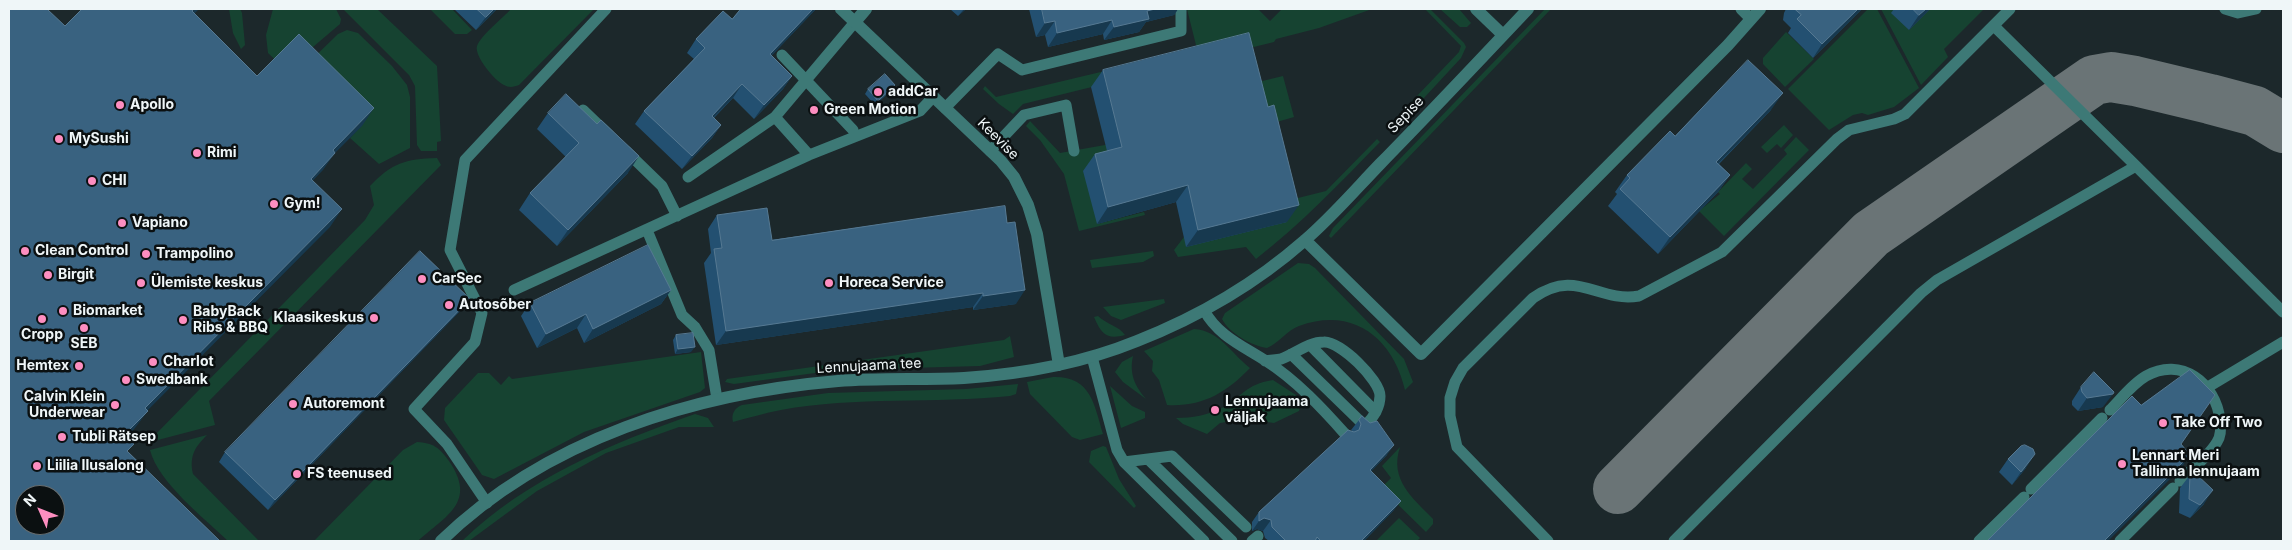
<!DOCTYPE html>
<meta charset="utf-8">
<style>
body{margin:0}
#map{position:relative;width:2292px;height:550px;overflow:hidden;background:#1c282b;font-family:Inter,sans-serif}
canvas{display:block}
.frame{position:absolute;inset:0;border:10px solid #eff6f8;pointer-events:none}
.north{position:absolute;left:15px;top:485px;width:50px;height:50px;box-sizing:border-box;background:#0b1011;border:1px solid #666c6d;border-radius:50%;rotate:314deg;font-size:14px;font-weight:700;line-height:20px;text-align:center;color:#eff6f8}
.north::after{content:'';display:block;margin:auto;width:18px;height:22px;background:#fd8ec0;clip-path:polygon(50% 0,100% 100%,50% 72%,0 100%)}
</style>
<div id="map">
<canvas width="2292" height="550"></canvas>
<div class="frame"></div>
<div class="north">N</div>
</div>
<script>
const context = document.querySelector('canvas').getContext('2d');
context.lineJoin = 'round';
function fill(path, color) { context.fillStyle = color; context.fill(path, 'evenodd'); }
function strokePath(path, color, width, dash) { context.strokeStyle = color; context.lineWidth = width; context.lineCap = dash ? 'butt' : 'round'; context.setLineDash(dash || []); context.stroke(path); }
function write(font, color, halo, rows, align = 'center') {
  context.font = font + ' Inter,sans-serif'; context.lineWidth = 5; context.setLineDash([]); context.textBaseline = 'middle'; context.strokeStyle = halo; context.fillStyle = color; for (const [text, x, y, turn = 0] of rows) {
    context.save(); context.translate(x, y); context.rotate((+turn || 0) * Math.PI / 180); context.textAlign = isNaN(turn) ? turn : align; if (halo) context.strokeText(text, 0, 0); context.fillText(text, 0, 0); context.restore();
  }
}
fill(new Path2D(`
 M229,9H240L242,13L245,45L241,49L233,33Z
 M273,9H336L341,19L340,24L286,70L268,53L266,35Z
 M343,9H377L437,66L441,141L437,142V151H421L417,145L415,86L409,75Z
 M430,9H452L472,30L467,34H455Z
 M511,9H594L519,85C514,87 509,88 504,85C495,81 474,56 477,46C481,35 503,18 511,9Z
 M1187,9H1258L1270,21L1282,9H1372L1319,28L1276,39L1274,42L1023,104L1013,114L999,104L983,89L985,86L996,97L1197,49Z
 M1425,9H1430L1464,43L1466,47L1461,58L1398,126L1394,120L1459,52L1461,46Z
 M1440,9H1459L1471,23L1467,27H1460Z
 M1545,9H1551L1331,238L1329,236L1333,228Z
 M1868,9H1877L1919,88L1894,107L1868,115L1862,113L1853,115L1829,130L1788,89Z
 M1881,9H1895L1909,30L1930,9H1984L1944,49L1948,57L1921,85Z
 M347,30L358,33L392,66L407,85L410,97V148L379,164L350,138L362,125L303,68L338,34Z
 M1786,32L1814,59L1785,87L1763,64V58Z
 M1283,76L1294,117L1263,126L1097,224L1144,212L1145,215L1079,231L1064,174L1040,140L1026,126L1030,121L1060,153L1105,145L1246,85Z
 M1784,125L1793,135L1781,148L1777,144L1767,153L1761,147Z
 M1796,137L1809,150L1724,236L1699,211L1720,194L1718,192L1746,163L1752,169L1742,179L1753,189L1787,154L1784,150Z
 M1377,139L1380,142C1340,183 1301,224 1256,259L1246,247L1178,257L1174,250L1184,237L1187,246L1282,202L1326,191Z
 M437,158L441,165L209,401L215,425L154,441L155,435L365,220L374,205L370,186C392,163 405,159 437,158Z
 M1153,251L1154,256L1143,262L1092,268L1090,260Z
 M1298,263L1309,264L1315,268L1404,359L1413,382L1405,390C1393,338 1353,306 1299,326C1287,330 1279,343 1267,348C1252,346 1229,333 1222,319L1225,313Z
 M1164,299L1165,303L1121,320L1111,316L1103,307Z
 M1098,316C1106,324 1119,326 1125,335C1107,340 1101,334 1094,317Z
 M1194,329C1220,331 1230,352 1250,368C1226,393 1202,407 1167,405L1159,380L1152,371L1153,361L1144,351Z
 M1010,336L1014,357L980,366L837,370L734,384L725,382L727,379L1004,340Z
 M701,352L705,388L700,392L584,432L494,479L482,475L478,469L444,420L445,408L478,373H489L501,385L509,376L512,379Z
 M1133,356C1129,374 1135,386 1146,399L1123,382L1115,372L1122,362Z
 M1053,377C1091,376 1094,404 1103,434L1080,440L1072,437L1030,394L1027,382Z
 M1273,380L1302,399L1299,411L1274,423L1245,419L1220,423L1207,434L1183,424L1176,418C1192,418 1208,415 1222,408C1245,395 1244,385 1273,380Z
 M1018,384L1016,394L1010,396C934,404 856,396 781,410C765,413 748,418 733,422C731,415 734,408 742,405L828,393L966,389Z
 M1110,386L1132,406L1145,412V418L1121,428Z
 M695,414L708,418L714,427H679L606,453L537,491L469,541H462C526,479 612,443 695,414Z
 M207,435C195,447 189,456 193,474L259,541H228C204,518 158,482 150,450Z
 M417,442C433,443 439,447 449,461C477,502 447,515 418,541H314L403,450Z
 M1103,446L1106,447L1119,479L1136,506L1134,508L1089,462L1091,451Z
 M1400,447C1389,480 1413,498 1433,519V524L1426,532L1381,488L1391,478L1382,466Z
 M1399,518L1420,538L1417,541H1376Z`), '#164331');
strokePath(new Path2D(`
 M1618,489L1871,234L2094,80L2111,77L2135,81L2210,99L2255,111L2283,128`), '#6a7476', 50);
strokePath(new Path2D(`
 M1741,9L1751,19
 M2225,9L2238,13L2256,9
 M1994,26L2136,166
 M782,55L853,130
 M945,108L998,54L1022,70L1181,31V9
 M583,110L609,135
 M775,117L855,22
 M626,151L662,186L677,216
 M990,151L1024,115L1066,105L1074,151
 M688,177L775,117L809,155
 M647,230L682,315L695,327L709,350L717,399
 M514,290L809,155L920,111L933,97
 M1204,310C1218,336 1243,346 1266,361C1296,380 1323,409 1346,435
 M1310,345L1376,412
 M1092,357L1117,450L1124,462L1204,541
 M1265,361C1270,360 1276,360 1281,359C1295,354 1308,342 1324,342C1340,341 1380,380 1380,396C1380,408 1373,418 1365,426L1291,354
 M2208,387L2283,342
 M2110,410C2121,399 2132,384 2146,376C2181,356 2216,383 2220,420C2221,427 2221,436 2217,442C2208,457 2192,469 2180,481
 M1148,459L1232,541
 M1124,462L1172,456L1246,527
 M2031,489L2102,418
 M487,503L447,444L414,409L475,342L482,313L450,250L465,160L606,9
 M1252,541L1258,536
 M1548,541L1457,447L1450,416V398L1455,382L1463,368L1533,298C1577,267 1597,303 1639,296L1722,252L1837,139L1849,130L1894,119L1905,114L2010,9
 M1674,541L1921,293L1937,280L2136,166L2283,312
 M1979,541L2024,497
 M2120,541L2173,488`), '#3d7976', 11);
strokePath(new Path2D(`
 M841,9L1001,161L1014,177L1028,205L1037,234L1059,365
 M1476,9L1503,35
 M855,22L866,9
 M1305,240L1421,354L1728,45L1760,9
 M441,541C546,439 695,393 838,381C880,378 922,380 964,378C1023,374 1083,363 1137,341C1198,317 1255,284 1304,241C1331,218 1355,190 1380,164C1430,113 1479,61 1528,9`), '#3d7976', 12);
fill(new Path2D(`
 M454,9H497L476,30Z
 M741,9H816L771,56L792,76L783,89L754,119L733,98L714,118L721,125L712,138L682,169L635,124L644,111L694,59L687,53L696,39L732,19Z
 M950,9H966L958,16Z
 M1029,9H1178L1174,15L1146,22L1139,32L1104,40L1103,34L1048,47L1045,35L1036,37Z
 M1786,9H1862L1813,58L1788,33L1791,28L1783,20L1784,13Z
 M1894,9H1930L1909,30L1891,13Z
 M1103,70L1287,222L1186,247L1176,202L1097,224L1083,171L1095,154L1107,151L1091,87Z
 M895,85L892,90L875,105L865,94L868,89Z
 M1771,110L1719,164L1730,175L1718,192L1658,254L1608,206L1617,194L1615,192L1627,175L1675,136Z
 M548,113L628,173L557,246L519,210L530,193L566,157L537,129Z
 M1005,206L1016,304L973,310V307L716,345L704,263L711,253L708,229L717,215L772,240Z
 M671,290L661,304L584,343L577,328L537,348L521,316L530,303Z
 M463,308L268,510L219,462L225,452Z
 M676,335L691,352L675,354L673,340Z
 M2081,387L2103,407L2078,411L2072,405V401Z
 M1359,420L1387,455L1371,471L1401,501L1393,511L1364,541H1269L1265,538L1263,531L1257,529L1252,531V522L1259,512L1352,431L1351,430Z
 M2008,459L2026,468L2012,485L1999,472Z
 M2190,475L2204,504L2190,518L2179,513L2180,488Z`), '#235071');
fill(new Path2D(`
 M194,9H199L180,28Z
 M494,9H497L476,30L486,17Z
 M813,9H816L760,68L770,54Z
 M964,9H966L958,16Z
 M1155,9H1178L1174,15L1146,22L1139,32L1104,40L1114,27L1147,11Z
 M1858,9H1862L1813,58L1822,44Z
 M1926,9H1930L1909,30L1919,15Z
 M1112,20L1103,34L1048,47L1057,33Z
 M1055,21L1045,35L1036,37L1045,23Z
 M792,76L783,89L754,119L764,105Z
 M742,84L733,98L702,129L712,116Z
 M895,85L892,90L875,105L878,101Z
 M1783,93L1771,110L1704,178L1716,162Z
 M374,108L362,126L320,168L333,150Z
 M721,125L712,138L682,169L692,156Z
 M335,153L323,170L298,196L311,179Z
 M639,156L628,173L557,246L568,230Z
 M1730,175L1718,192L1658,254L1670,237Z
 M1188,185L1176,202L1097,224L1108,207Z
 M1299,205L1287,222L1186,247L1198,230Z
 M342,209L330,227L133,425L145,408Z
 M671,290L661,304L584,343L593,329Z
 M1025,290L1016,304L973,310L983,296Z
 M983,293L973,307L716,345L726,331Z
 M470,299L463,308L268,510L275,500Z
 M586,314L577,328L537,348L546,334Z
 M695,347L691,352L675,354L678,349Z
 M2113,394L2103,407L2078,411L2087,398Z
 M148,411L135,428L112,453L124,435Z
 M1394,445L1387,455L1363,480L1370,470Z
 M2035,454L2026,468L2012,485L2021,472Z
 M2190,455L2181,468L2108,541H2104Z
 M2213,490L2204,504L2190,518L2200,505Z
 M1401,501L1393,511L1364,541H1361Z
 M1264,518L1271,520L1263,531L1257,529L1252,531L1259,521Z`), '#17394f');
const building = new Path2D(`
 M9,9H47L65,26L82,9H194L192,11L257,76L299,34L374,108L333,150L335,153L311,179L342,209L145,408L148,411L124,435L134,444L127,451L220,541H9ZM25,495H55V525H25Z
 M477,9H494L486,17Z
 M741,9H813L770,54L792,76L764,105L742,84L712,116L721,125L692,156L644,111L705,48L696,39L723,11L732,19Z
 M1042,9H1155L1147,11L1149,19L1114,27L1112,20L1057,33L1055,21L1045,23Z
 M1795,9H1858L1822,44L1797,19L1801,15Z
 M1913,9H1926L1919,15Z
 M1249,33L1268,107L1274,105L1299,205L1198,230L1188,185L1108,207L1095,154L1122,147L1103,70Z
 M1748,60L1783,93L1716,162L1730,175L1670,237L1620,189L1630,178L1627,175L1670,131L1675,136Z
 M885,74L895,85L878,101L868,89Z
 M566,94L597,124L601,120L639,156L568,230L530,193L579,143L548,113Z
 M1005,206L1007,223L1015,222L1025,290L983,296V293L726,331L714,249L722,248L717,215L767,208L772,240Z
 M648,245L671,290L593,329L586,314L546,334L530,303Z
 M420,251L470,299L275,500L225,452Z
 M693,333L695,347L678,349L676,335Z
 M2190,370L2215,395L2181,444L2190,455L2104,541H1987L2132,396L2141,405Z
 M2094,372L2114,392L2113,394L2087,398L2082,392L2081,387Z
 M1362,416L1370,423L1377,421L1394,445L1370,470L1401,501L1361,541H1321L1317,537L1315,541H1286L1272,527L1271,520L1264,518L1259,521V512L1348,430L1354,432L1359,430L1361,424L1359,420Z
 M2025,445L2033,449L2035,454L2021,472L2008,459L2021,446Z
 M2195,473L2213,490L2200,505L2189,499L2190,475Z`);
fill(building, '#396280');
strokePath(building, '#567992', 1);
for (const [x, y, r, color] of [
 [878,92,5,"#fd8ec0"],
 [120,105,5,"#fd8ec0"],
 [814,110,5,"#fd8ec0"],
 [59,139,5,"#fd8ec0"],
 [197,153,5,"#fd8ec0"],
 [92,181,5,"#fd8ec0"],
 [274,204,5,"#fd8ec0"],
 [122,223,5,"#fd8ec0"],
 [25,251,5,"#fd8ec0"],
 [146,254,5,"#fd8ec0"],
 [48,275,5,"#fd8ec0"],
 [422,279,5,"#fd8ec0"],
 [141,283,5,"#fd8ec0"],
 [829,283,5,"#fd8ec0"],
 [449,305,5,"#fd8ec0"],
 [63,311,5,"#fd8ec0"],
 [374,318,5,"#fd8ec0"],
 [42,319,5,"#fd8ec0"],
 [183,320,5,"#fd8ec0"],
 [84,328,5,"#fd8ec0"],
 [153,362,5,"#fd8ec0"],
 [79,366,5,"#fd8ec0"],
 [126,380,5,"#fd8ec0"],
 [293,404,5,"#fd8ec0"],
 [115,405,5,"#fd8ec0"],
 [1215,410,5,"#fd8ec0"],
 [2163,423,5,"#fd8ec0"],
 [62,437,5,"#fd8ec0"],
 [2122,464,5,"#fd8ec0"],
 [37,466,5,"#fd8ec0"],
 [297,474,5,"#fd8ec0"]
]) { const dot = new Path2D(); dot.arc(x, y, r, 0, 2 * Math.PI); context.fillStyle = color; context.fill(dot); strokePath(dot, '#0b1011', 2); }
write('bold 14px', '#eff6f8', '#0b1011', [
 ["addCar",888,92],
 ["Apollo",130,105],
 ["Green Motion",824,110],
 ["MySushi",69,139],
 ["Rimi",207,153],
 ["CHI",102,181],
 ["Gym!",284,204],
 ["Vapiano",132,223],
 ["Clean Control",35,251],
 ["Trampolino",156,254],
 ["Birgit",58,275],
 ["CarSec",432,279],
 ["Ülemiste keskus",151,283],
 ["Horeca Service",839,283],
 ["Autosõber",459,305],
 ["Biomarket",73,311],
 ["BabyBack",193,312],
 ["Ribs & BBQ",193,328],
 ["Klaasikeskus",364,318,"right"],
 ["Cropp",42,335,"center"],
 ["SEB",84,344,"center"],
 ["Charlot",163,362],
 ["Hemtex",69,366,"right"],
 ["Swedbank",136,380],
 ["Calvin Klein",105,397,"right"],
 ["Underwear",105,413,"right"],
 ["Lennujaama",1225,402],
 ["väljak",1225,418],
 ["Autoremont",303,404],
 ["Take Off Two",2173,423],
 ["Tubli Rätsep",72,437],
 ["Lennart Meri",2132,456],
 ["Tallinna lennujaam",2132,472],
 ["Liilia Ilusalong",47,466],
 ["FS teenused",307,474]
], 'left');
write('14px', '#eff6f8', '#0b1011', [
 ["Sepise",1406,115,-46],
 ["Keevise",998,139,45],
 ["Lennujaama tee",869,366,-3]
]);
</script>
